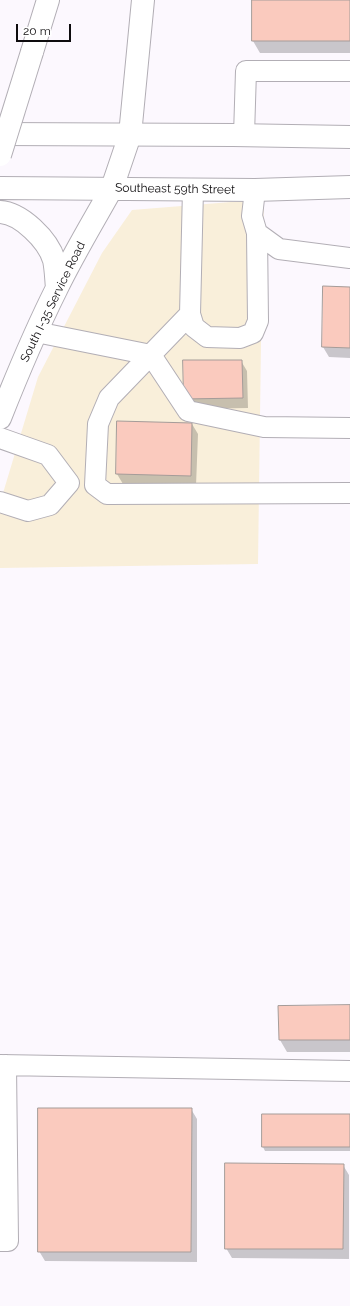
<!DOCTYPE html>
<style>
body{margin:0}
#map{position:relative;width:350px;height:1306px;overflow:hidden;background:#fcf8fe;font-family:Raleway,sans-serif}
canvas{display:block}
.scale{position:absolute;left:16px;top:24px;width:55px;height:18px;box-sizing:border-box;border:2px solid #0e0c0e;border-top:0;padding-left:5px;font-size:12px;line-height:14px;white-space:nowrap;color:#0e0c0e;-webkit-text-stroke:3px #fff;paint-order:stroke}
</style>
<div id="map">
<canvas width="350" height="1306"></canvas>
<div class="scale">20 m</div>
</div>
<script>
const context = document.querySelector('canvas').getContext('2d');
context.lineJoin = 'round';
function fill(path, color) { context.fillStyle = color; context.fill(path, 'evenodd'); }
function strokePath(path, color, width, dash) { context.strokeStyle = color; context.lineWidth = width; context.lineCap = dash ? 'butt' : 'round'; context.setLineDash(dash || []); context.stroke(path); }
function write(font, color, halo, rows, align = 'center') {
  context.font = font + ' Raleway,sans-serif'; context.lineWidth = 3.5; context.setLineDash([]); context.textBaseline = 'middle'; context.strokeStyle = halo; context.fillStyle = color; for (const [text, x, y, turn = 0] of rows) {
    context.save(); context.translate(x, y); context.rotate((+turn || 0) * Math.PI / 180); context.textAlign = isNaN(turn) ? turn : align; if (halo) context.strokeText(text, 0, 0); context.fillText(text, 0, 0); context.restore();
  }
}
fill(new Path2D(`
 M231,202H264L262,269L258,564L0,568V503L38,377L102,253L132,210Z`), '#f9efda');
fill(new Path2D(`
 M253,0H350V53H260L253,41Z
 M350,288V358L329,357L323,347Z
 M241,361L247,371L248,408L190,409L185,399Z
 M192,424L198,434L196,486L123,484L117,474Z
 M350,1006V1052H287L280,1040L279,1007Z
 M191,1109L197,1119V1262L45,1261L39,1251Z
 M263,1115H350V1151H265L263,1147Z
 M343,1165L349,1175V1259L232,1258L226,1248Z`), '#0003');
const building = new Path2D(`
 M252,0H350V41H252Z
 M323,286L350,287V348L322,347Z
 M183,360H242L243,398L184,399Z
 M117,421L192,423L191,476L116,474Z
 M350,1005V1040H279L278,1006Z
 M38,1108H192L191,1252H38Z
 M262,1114H350V1147H262Z
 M225,1163L344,1164L343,1249H225Z`);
fill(building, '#facabe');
strokePath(building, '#a59c99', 1);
const minor = new Path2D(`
 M244,135L246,71H350
 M193,189L190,314L109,398L98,424L95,485L107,494L350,493
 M255,190L252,216L257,233L279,249L350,258
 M190,314L194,327L207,337L240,338L253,333L258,321L257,233
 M36,332L151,355L188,411L264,427L350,428
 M0,438L48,455L69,483L50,505L28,511L0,502
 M0,1065L350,1071
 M0,1241H8L6,1065`);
const major = new Path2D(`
 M0,134L233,135L350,137
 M0,188L255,190L350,187
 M0,212C21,213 48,240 54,260C56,269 56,279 57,288
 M0,418C17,375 35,332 56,290C73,255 93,222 112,188`);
const highway = new Path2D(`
 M32,52L48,0
 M112,188L130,135L143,0`);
strokePath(minor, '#b2aeb5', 22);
strokePath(major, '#b2aeb5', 24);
strokePath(highway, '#b2aeb5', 24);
strokePath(minor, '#fff', 20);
strokePath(major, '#fff', 22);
strokePath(highway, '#fff', 22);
const highwayBridge = new Path2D(`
 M0,155L32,52`);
strokePath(highwayBridge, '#b2aeb5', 24, []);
strokePath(highwayBridge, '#fff', 22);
write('12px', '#0e0c0e', '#fff', [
 ["Southeast 59th Street",175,189,1],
 ["South I-35 Service Road",53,302,-64]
]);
</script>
